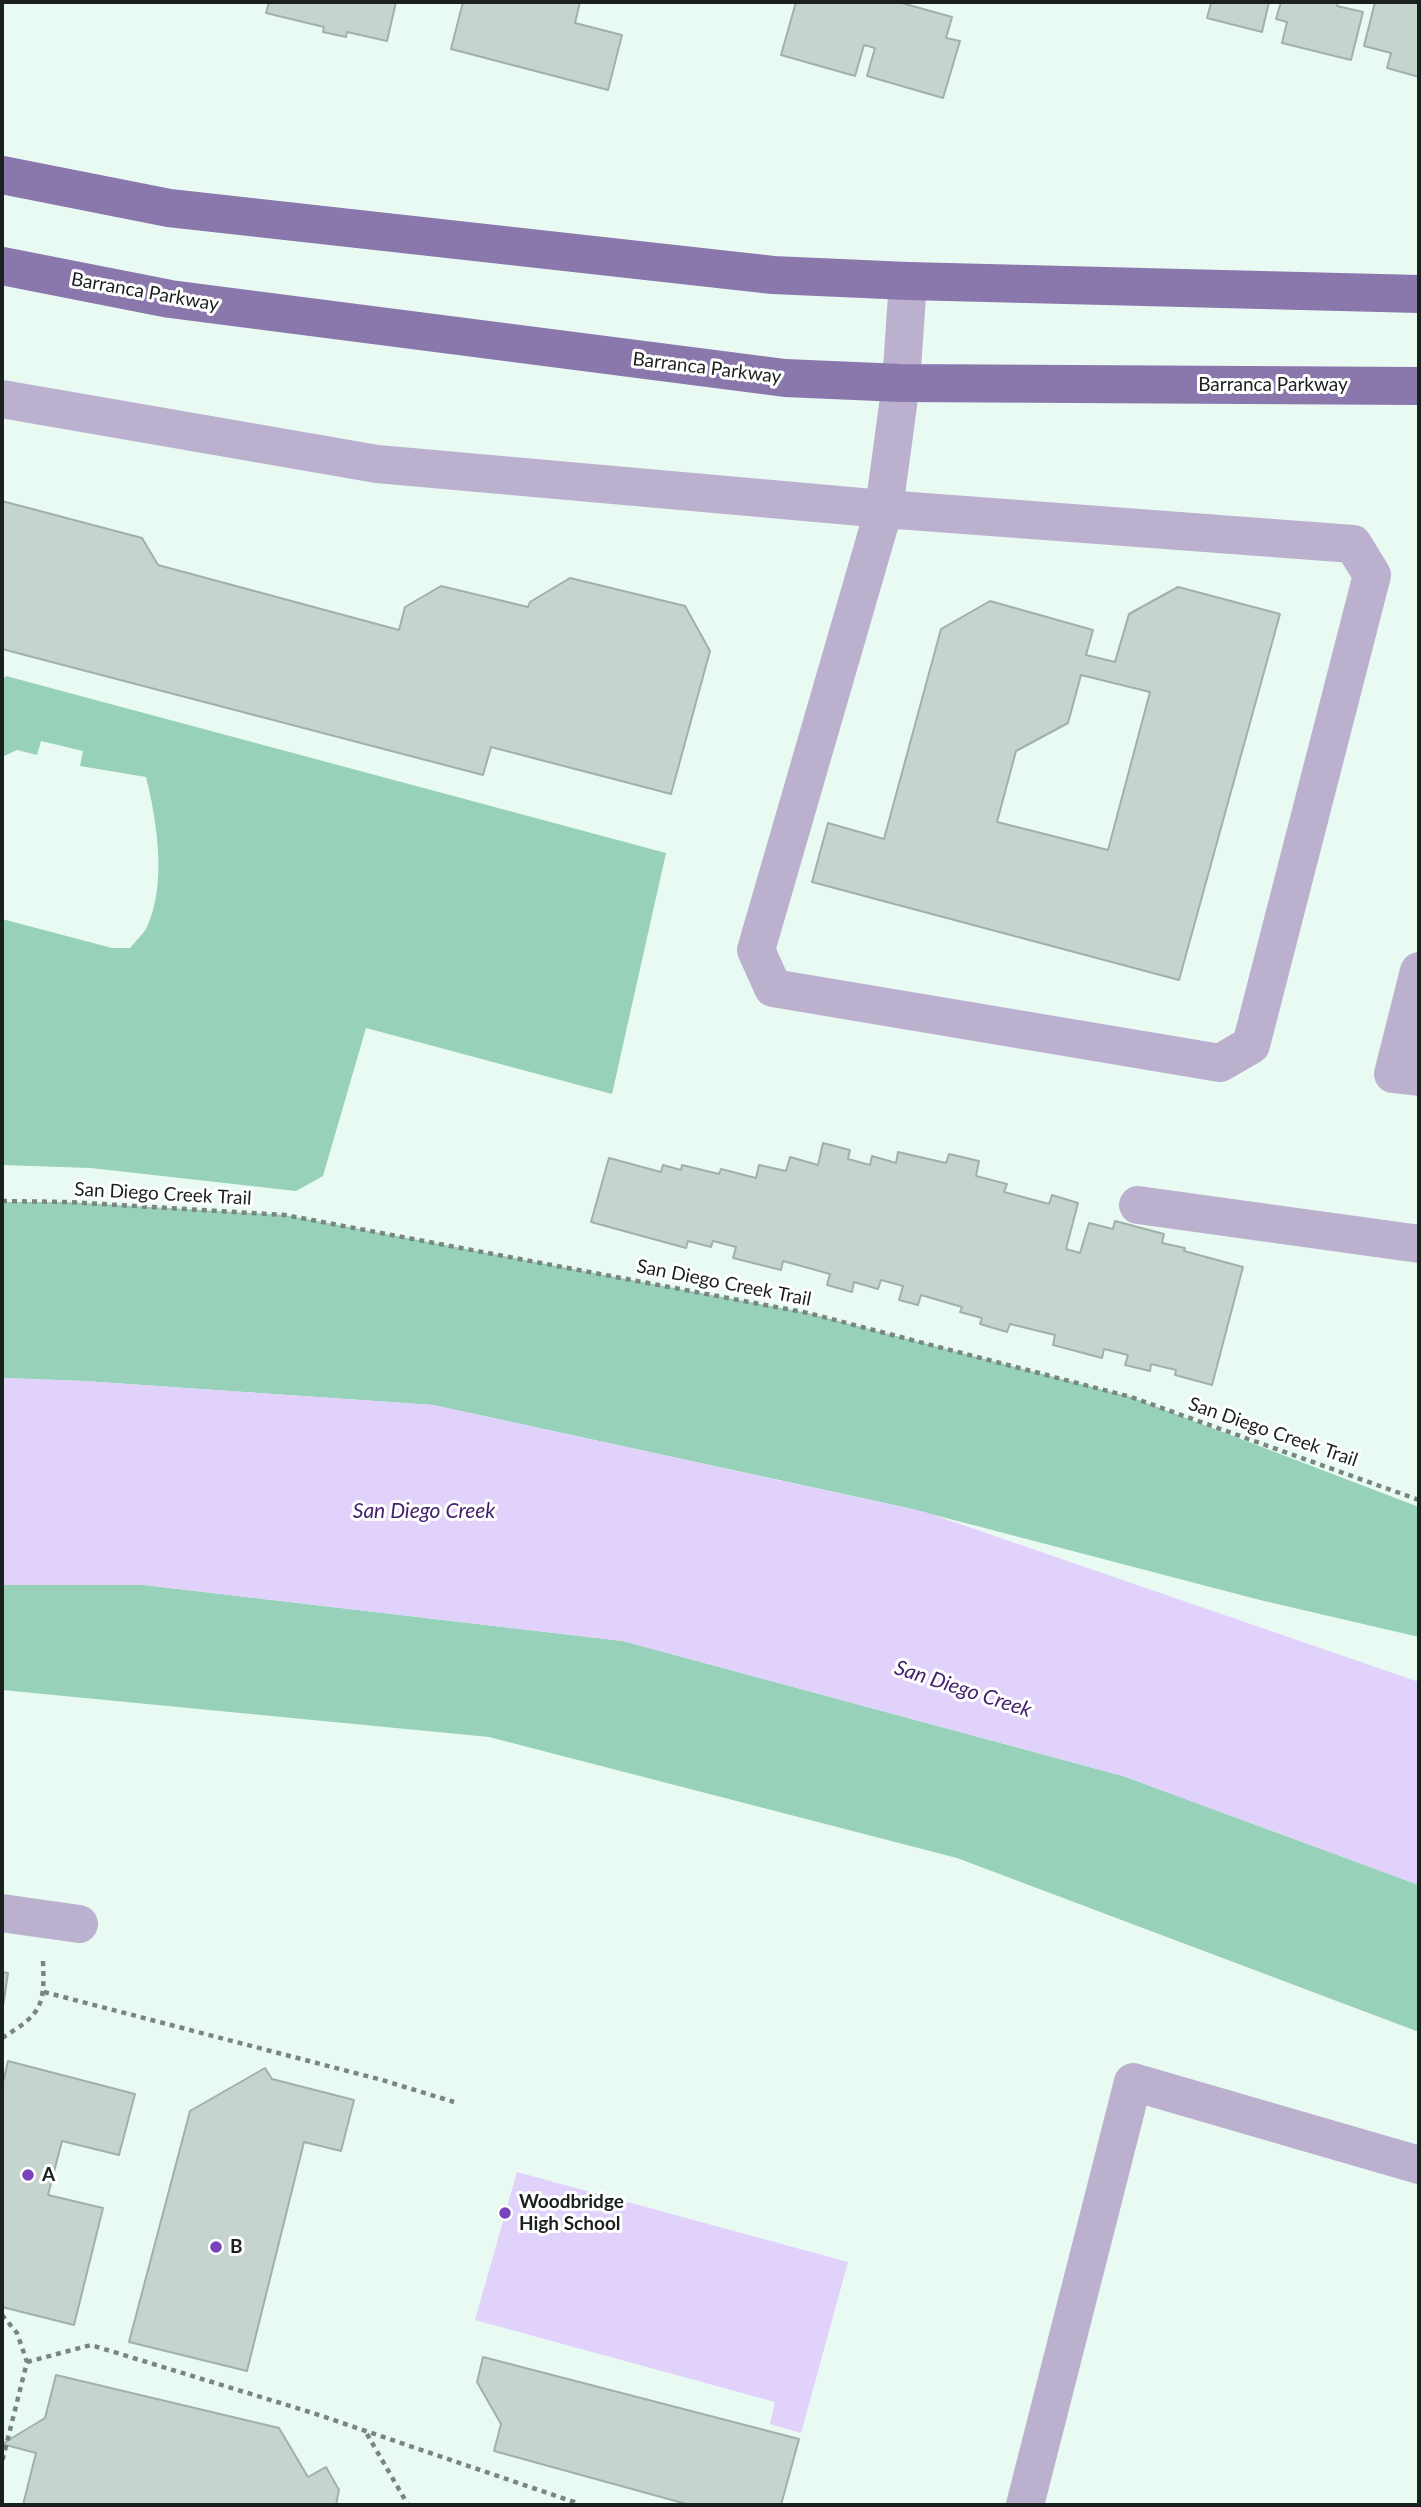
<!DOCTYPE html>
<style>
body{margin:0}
#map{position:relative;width:1421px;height:2507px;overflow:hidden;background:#e9faf3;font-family:Lato,sans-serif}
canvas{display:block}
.frame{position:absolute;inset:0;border:4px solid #1a201e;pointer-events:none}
</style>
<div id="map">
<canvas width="1421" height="2507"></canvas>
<div class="frame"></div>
</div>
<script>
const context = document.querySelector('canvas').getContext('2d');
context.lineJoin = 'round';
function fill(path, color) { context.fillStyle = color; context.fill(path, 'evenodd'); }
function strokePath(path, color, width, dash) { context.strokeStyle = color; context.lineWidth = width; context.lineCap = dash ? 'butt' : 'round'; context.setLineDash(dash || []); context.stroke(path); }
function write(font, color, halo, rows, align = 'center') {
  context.font = font + ' Lato,sans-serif'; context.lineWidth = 6; context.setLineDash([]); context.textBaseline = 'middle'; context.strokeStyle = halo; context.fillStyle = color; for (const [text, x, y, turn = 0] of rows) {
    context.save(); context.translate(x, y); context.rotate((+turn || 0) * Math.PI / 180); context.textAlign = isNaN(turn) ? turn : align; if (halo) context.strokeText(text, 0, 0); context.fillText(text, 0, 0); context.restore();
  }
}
fill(new Path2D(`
 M6,676L666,853L612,1094L366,1028L323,1176L296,1191L91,1168L2,1165V919L112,948H130C135,942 143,934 147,927C167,884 157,821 146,777L80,766L83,751L41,741L37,755L17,750L4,756L2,763V680Z
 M2,1202H68L285,1215L808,1313L1131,1397L1419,1507V1637L1260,1600L908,1508L433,1405L84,1381L2,1378Z
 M2,1585H144L623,1641L1123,1776L1419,1885V2032L957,1858L489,1737L2,1690Z`), '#97d1ba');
fill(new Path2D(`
 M2,1378L84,1381L433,1405L925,1512L1419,1682V1885L1123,1776L623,1641L144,1585H2Z
 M517,2172L848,2262L801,2433L770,2424L775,2402L475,2320Z`), '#e0d2fb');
const building = new Path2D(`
 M269,2H396L387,41L347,32L346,37L323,32L324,27L266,13Z
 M463,2H580L575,23L622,35L608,90L451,49Z
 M796,2H898L952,17L946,38L960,41L943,98L867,76L875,48L864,45L855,76L781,55Z
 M1207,2H1269L1262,32L1207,18L1211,3Z
 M1281,2H1338L1337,6L1363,12L1351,60L1282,43L1287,22L1276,19Z
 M1375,2H1419V77L1387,68L1391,53L1364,46Z
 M2,501L142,538L158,565L399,630L405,607L441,586L528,607L530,602L570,578L685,606L710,651L671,794L491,747L483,775L2,649Z
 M1178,587L1280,614L1179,980L812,882L828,823L884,839L941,629L990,601L1093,630L1086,655L1115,662L1129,614ZM1081,675L1150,692L1108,850L997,822L1016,751L1068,723Z
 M823,1143L850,1150L848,1159L870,1165L872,1156L896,1163L898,1152L946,1163L949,1154L979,1161L976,1176L1007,1184L1004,1192L1049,1204L1052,1195L1078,1203L1066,1249L1080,1253L1089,1223L1113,1229L1115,1221L1164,1234L1162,1243L1185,1248L1184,1251L1243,1267L1212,1385L1175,1375L1176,1370L1151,1364L1150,1371L1125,1365L1128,1355L1104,1349L1102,1358L1053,1345L1055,1335L1010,1324L1007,1332L980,1324L982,1318L960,1312L962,1307L921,1295L918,1305L899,1300L903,1286L881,1280L878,1289L854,1282L852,1292L827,1285L830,1274L783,1261L781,1270L733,1258L736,1247L713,1241L711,1247L688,1241L686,1248L591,1222L609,1158L661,1172L663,1165L681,1170L682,1165L719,1174L721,1169L756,1178L759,1165L786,1171L790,1157L818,1165Z
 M2,1972L8,1973L2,2013Z
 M8,2061L135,2094L119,2155L62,2141L48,2195L103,2208L74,2325L2,2307V2087Z
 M265,2068L272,2079L354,2100L341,2151L304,2142L247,2371L129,2342L190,2111Z
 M483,2357L799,2439L781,2505H690L494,2451L501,2424L477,2382Z
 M56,2375L279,2428L308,2477L326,2467L339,2490L336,2505H23L36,2453L2,2444L45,2418Z`);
fill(building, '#c5d5ce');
strokePath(building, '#a1b0aa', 2);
strokePath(new Path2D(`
 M2,1201L68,1202L285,1215L808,1313L1131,1397L1419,1500
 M44,1992L382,2080L454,2102
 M2,2038C41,2014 45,2007 43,1961
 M2,2315L17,2333L27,2362L2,2462
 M27,2362L91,2345L313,2413L574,2502L579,2505
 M367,2434L408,2505`), '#7a8580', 4.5, [5, 5]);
strokePath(new Path2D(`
 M2,399L377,464L884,509L1353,544L1372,575L1251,1045L1220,1063L773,988L756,950L884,509L901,383L908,281
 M1419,971L1393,1074L1419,1077
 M1138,1205L1419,1244
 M2,1913L79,1924
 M1025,2505L1133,2082L1419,2165`), '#bbb1cf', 38);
strokePath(new Path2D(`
 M2,175L169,208L773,275L908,281L1419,294
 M2,266L170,299L785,378L901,383L1419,386`), '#8a77ac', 38);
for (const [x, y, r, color] of [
 [28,2175,7,"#7944bb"],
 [505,2213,7,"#7944bb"],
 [216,2247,7,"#7944bb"]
]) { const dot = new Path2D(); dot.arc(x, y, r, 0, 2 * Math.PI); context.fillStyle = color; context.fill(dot); strokePath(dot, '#fff', 2.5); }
write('19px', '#1a201e', '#fff', [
 ["Barranca Parkway",145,292,10],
 ["Barranca Parkway",707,368,7],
 ["Barranca Parkway",1273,385],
 ["San Diego Creek Trail",163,1194,3],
 ["San Diego Creek Trail",724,1283,11],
 ["San Diego Creek Trail",1273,1432,19]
]);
write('bold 19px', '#1a201e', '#fff', [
 ["A",42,2175],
 ["Woodbridge",519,2202],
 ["High School",519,2224],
 ["B",230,2247]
], 'left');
write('italic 21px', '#45226e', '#fff', [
 ["San Diego Creek",424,1511],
 ["San Diego Creek",963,1689,18]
]);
</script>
